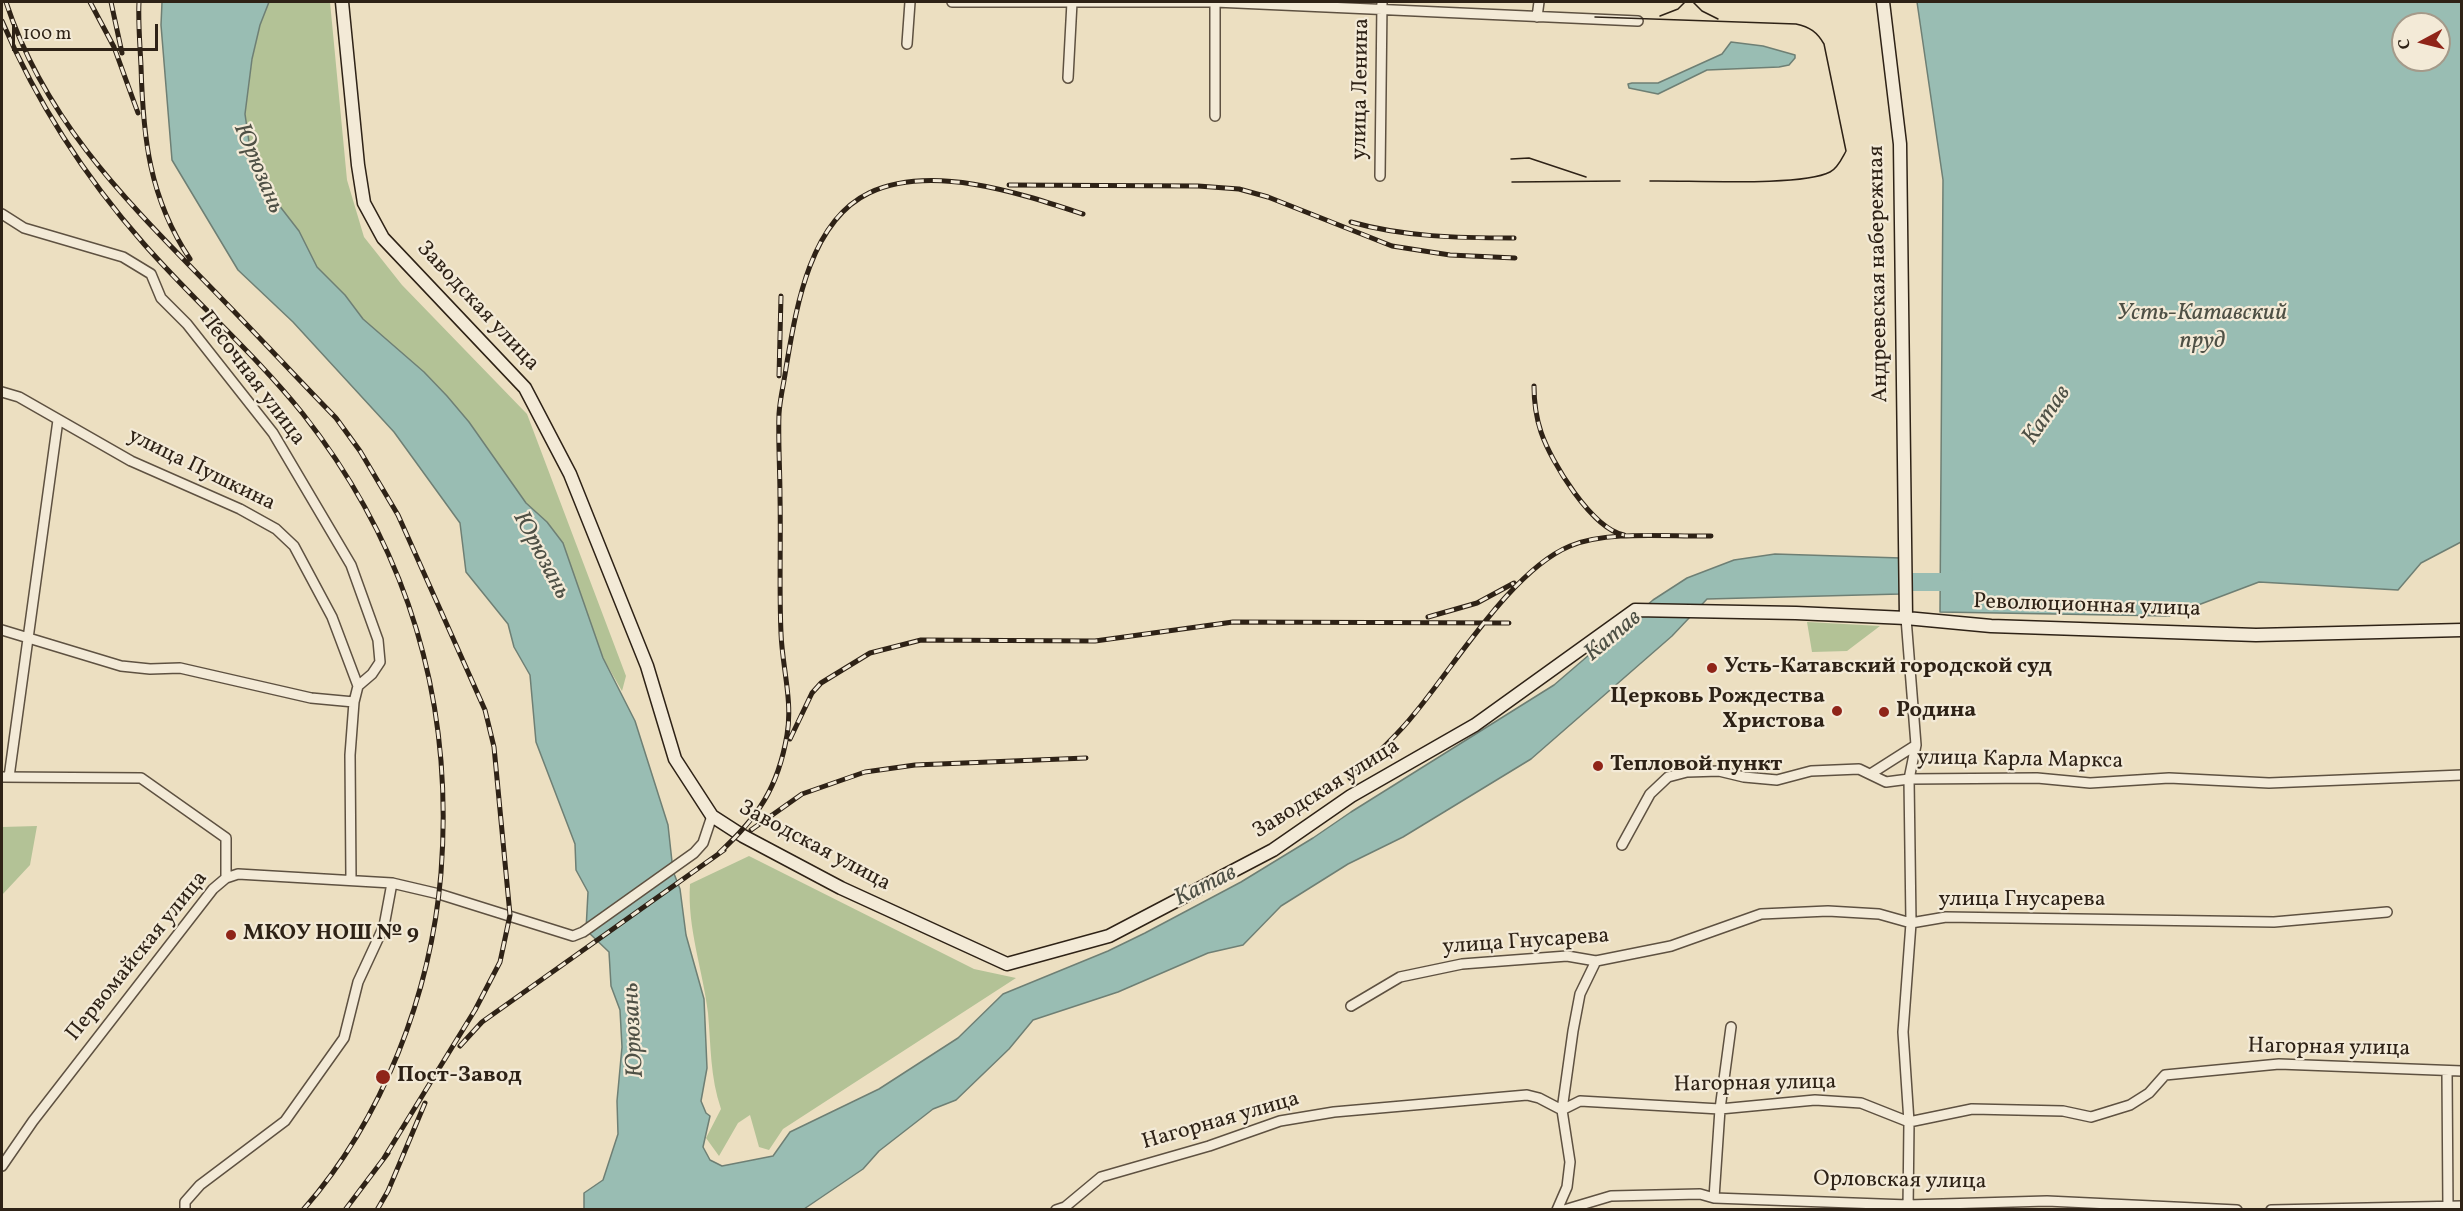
<!DOCTYPE html>
<meta charset="utf-8">
<style>
body{margin:0}
#map{position:relative;width:2463px;height:1211px;overflow:hidden;background:#ecdfc1;font-family:Vollkorn,serif}
canvas{display:block}
.frame{position:absolute;inset:0;border:3px solid #2e2216;pointer-events:none}
.north{position:absolute;left:2391px;top:12px;width:60px;height:60px;box-sizing:border-box;background:#f3ead7;border:2px solid #a49a8a;border-radius:50%;rotate:263deg;font-size:16px;font-weight:700;line-height:24px;text-align:center;color:#2e2216}
.north::after{content:'';display:block;margin:auto;width:21px;height:27px;background:#8f2418;clip-path:polygon(50% 0,100% 100%,50% 72%,0 100%)}
.scale{position:absolute;left:12px;top:24px;width:146px;height:27px;box-sizing:border-box;border:3px solid #2e2216;border-top:0;padding-left:8px;font-size:18px;line-height:21px;white-space:nowrap;color:#2e2216;-webkit-text-stroke:4px #f3ead7;paint-order:stroke}
</style>
<div id="map">
<canvas width="2463" height="1211"></canvas>
<div class="frame"></div>
<div class="north">С</div>
<div class="scale">100 m</div>
</div>
<script>
const context = document.querySelector('canvas').getContext('2d');
context.lineJoin = 'round';
function fill(path, color) { context.fillStyle = color; context.fill(path, 'evenodd'); }
function strokePath(path, color, width, dash) { context.strokeStyle = color; context.lineWidth = width; context.lineCap = dash ? 'butt' : 'round'; context.setLineDash(dash || []); context.stroke(path); }
function write(font, color, halo, rows, align = 'center') {
  context.font = font + ' Vollkorn,serif'; context.lineWidth = 4.5; context.setLineDash([]); context.textBaseline = 'middle'; context.strokeStyle = halo; context.fillStyle = color; for (const [text, x, y, turn = 0] of rows) {
    context.save(); context.translate(x, y); context.rotate((+turn || 0) * Math.PI / 180); context.textAlign = isNaN(turn) ? turn : align; if (halo) context.strokeText(text, 0, 0); context.fillText(text, 0, 0); context.restore();
  }
}
fill(new Path2D(`
 M269,2H330L347,180L364,237L402,285L527,414L626,676L622,691L603,658L563,543L547,522L526,503L469,422L447,396L424,372L363,319L345,295L317,267L299,231L268,191L248,142L245,114L252,60L260,25Z
 M1807,622H1808L1880,626L1847,651L1812,652Z
 M37,826L30,865L2,895V827Z
 M749,856L974,969L1016,978L783,1129L769,1150L759,1147L750,1115L738,1123L719,1156L706,1138L721,1109C710,1077 711,1046 708,1013C703,970 687,928 690,884Z`), '#b3c296');
const water = new Path2D(`
 M162,2H269L260,25L252,59L245,114L249,142L268,191L299,231L317,267L345,295L363,319L424,372L447,396L469,422L526,503L547,522L563,543L603,658L635,721L668,825L673,871L680,889L686,935L704,999L707,1068L701,1101L706,1113L710,1116L703,1147L710,1160L722,1166L773,1156L790,1132L879,1089L958,1038L1003,994L1108,951L1145,933L1241,882L1313,838L1351,812L1554,685L1653,600L1687,578L1734,560L1775,554L1901,558L1900,594L1707,599L1672,636L1531,759L1403,837L1348,864L1281,906L1243,945L1208,953L1118,992L1033,1020L1009,1049L956,1100L933,1109L879,1151L863,1169L804,1209H584V1193L603,1180L618,1134L617,1101L622,1047L620,1010L611,986L609,952L586,930L588,892L576,870L575,844L536,742L530,675L514,647L508,624L466,572L460,523L394,432L293,322L238,270L172,160L161,25Z
 M1917,2H2461V542L2421,563L2398,590L2259,582L2169,616L1940,612L1943,180ZM2403,24H2439V60H2403Z
 M1731,42L1763,46L1795,55V58L1789,65L1779,67L1707,70L1658,94L1629,88L1628,84L1632,83H1658L1722,54Z`);
fill(water, '#99bdb3');
strokePath(water, '#6e7f74', 1.5);
strokePath(new Path2D(`
 M1887,582H1961L1963,579`), '#99bdb3', 18);
const street = new Path2D(`
 M952,2H1215L1638,21
 M1537,17L1539,2
 M907,44L910,2
 M1068,78L1072,2
 M1215,116V2
 M1380,176L1382,2
 M2,214L24,228L123,257L151,274L161,298L187,324L273,433L351,565L378,640L380,662L372,674L358,686
 M2,392L19,397L131,461L240,509L276,529L294,546L332,617L358,686L354,702L350,755L351,879
 M1906,618L1916,745L1909,779L1911,923L1903,1032L1909,1122L1908,1210
 M2,630L121,666L150,669L180,668L311,698L354,702
 M1872,773L1916,745
 M2,777L141,778L226,838V878
 M9,777L58,420
 M1622,845L1650,794L1668,777L1687,772L1719,771L1744,777L1777,780L1811,771L1859,769L1886,782L1909,779L2037,778L2090,783L2169,778L2269,783L2462,775
 M1351,1006L1400,977L1462,964L1567,956L1596,961L1671,946L1761,914L1828,911L1879,914L1911,923L1946,917L2274,922L2387,912
 M2447,1072L2448,1210
 M2,1166L33,1121L213,889L226,878L238,874L392,883L439,894L573,936L583,932L694,853L703,843L712,816
 M1714,1198L1720,1109L1731,1027
 M185,1210V1202L200,1185L285,1121L344,1038L358,982L384,926L392,883
 M1056,1210L1065,1207L1101,1177L1209,1146L1280,1121L1334,1112L1527,1095L1539,1098L1562,1110L1580,1101L1720,1109L1815,1100L1861,1103L1909,1122L1972,1109L2063,1111L2091,1117L2130,1105L2149,1093L2165,1075L2279,1064L2462,1071
 M1557,1210L1567,1187L1570,1162L1562,1110L1573,1031L1580,994L1596,961
 M1564,1210L1611,1196L1700,1194L1714,1198L1908,1205L2047,1201L2237,1210
 M2271,1210L2462,1206`);
const secondary = new Path2D(`
 M342,2L358,165L364,203L383,238L525,388L570,474L647,666L675,759L712,816L743,836L841,888L1007,964L1109,936L1273,850L1351,796L1475,725L1635,610L1796,613L1906,618L1991,626L2256,635L2462,630
 M1883,2L1900,144L1906,618`);
strokePath(street, '#5e5141', 12);
strokePath(secondary, '#2e2216', 15);
strokePath(street, '#f3ead7', 9);
strokePath(secondary, '#f3ead7', 12);
strokePath(new Path2D(`
 M1693,2L1702,11L1718,19
 M1660,16L1678,9L1685,2
 M1595,17L1796,24C1810,27 1817,32 1824,44L1846,151C1842,158 1838,168 1830,172C1801,187 1687,180 1650,181
 M1511,159L1529,158L1586,177
 M1512,182L1620,181`), '#2e2216', 1.5);
const rail = new Path2D(`
 M6,2C47,127 134,208 223,300C261,339 298,379 336,418L360,451L398,515L485,710L494,747L510,915L500,962L475,1010L384,1158
 M90,2L114,47L138,113
 M111,2L122,53
 M139,2C138,23 140,45 141,66C143,137 149,198 190,259
 M2,21C37,103 85,177 144,244C195,302 254,353 303,414C409,549 454,703 441,873C431,994 383,1119 303,1210
 M1009,185L1198,186L1239,189L1268,197L1392,246L1450,255L1515,258
 M1351,222C1404,237 1459,238 1514,238
 M779,376L781,296
 M1534,386C1534,401 1536,417 1541,432C1551,462 1592,529 1624,535
 M1428,617L1477,603L1514,583
 M790,739L812,693L821,683L870,653L921,640L1095,641L1233,622L1509,623
 M1350,778C1373,757 1396,737 1415,713C1455,665 1512,570 1570,546C1609,530 1669,537 1711,536
 M751,830L802,794L865,772L915,765L1086,758
 M719,853C758,817 778,788 787,735C793,701 782,666 781,633C779,588 781,542 780,497C780,470 778,441 779,414C780,398 784,383 786,368C796,309 809,222 869,193C932,163 1022,194 1083,214
 M460,1046L482,1022L724,850
 M345,1210L388,1153
 M377,1210L388,1191L425,1103`);
strokePath(rail, '#2e2216', 5);
strokePath(rail, '#f3ead7', 3, [9]);
for (const [x, y, r, color] of [
 [1712,668,6,"#8f2418"],
 [1837,711,6,"#8f2418"],
 [1884,712,6,"#8f2418"],
 [1598,766,6,"#8f2418"],
 [231,935,6,"#8f2418"],
 [383,1077,8,"#8f2418"]
]) { const dot = new Path2D(); dot.arc(x, y, r, 0, 2 * Math.PI); context.fillStyle = color; context.fill(dot); strokePath(dot, '#f3ead7', 2); }
write('22px', '#2e2216', '#f3ead7', [
 ["улица Ленина",1362,89,-89],
 ["Андреевская набережная",1880,274,-91],
 ["Заводская улица",477,307,47],
 ["Песочная улица",251,379,53],
 ["улица Пушкина",201,471,26],
 ["Революционная улица",2087,607,2],
 ["улица Карла Маркса",2020,761,1],
 ["Заводская улица",1327,790,-32],
 ["Заводская улица",814,847,28],
 ["улица Гнусарева",2022,901],
 ["улица Гнусарева",1526,943,-4],
 ["Первомайская улица",138,957,-51],
 ["Нагорная улица",2329,1049,1],
 ["Нагорная улица",1755,1085,-1],
 ["Нагорная улица",1221,1122,-16],
 ["Орловская улица",1900,1182,1]
]);
write('bold 22px', '#2e2216', '#f3ead7', [
 ["Усть-Катавский городской суд",1724,668],
 ["Церковь Рождества",1825,698,"right"],
 ["Христова",1825,723,"right"],
 ["Родина",1896,712],
 ["Тепловой пункт",1610,766],
 ["МКОУ НОШ № 9",243,935],
 ["Пост-Завод",397,1077]
], 'left');
write('italic 24px', '#4e5045', '#f3ead7', [
 ["Юрюзань",257,169,67],
 ["Усть-Катавский",2202,315],
 ["пруд",2202,343],
 ["Катав",2048,416,-55],
 ["Юрюзань",540,556,62],
 ["Катав",1614,637,-40],
 ["Катав",1206,887,-26],
 ["Юрюзань",635,1030,-93]
]);
</script>
